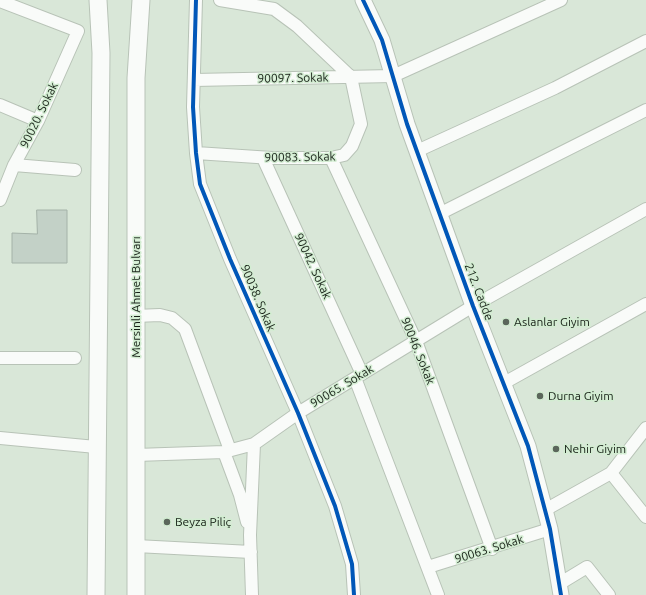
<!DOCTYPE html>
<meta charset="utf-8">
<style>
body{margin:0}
canvas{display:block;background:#d9e7d8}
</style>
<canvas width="646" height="595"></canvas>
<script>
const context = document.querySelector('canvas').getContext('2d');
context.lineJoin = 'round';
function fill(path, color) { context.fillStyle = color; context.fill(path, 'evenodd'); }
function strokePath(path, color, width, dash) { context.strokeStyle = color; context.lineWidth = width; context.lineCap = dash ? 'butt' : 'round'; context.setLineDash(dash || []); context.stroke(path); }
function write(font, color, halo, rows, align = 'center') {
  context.font = font + ' Ubuntu,sans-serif'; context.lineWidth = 3; context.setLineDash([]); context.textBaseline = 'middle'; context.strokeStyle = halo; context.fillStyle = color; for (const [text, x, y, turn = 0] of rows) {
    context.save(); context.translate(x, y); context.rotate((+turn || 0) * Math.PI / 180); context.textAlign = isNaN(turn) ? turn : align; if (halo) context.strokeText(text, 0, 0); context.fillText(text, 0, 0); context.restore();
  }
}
const building = new Path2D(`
 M37,210H67V263H12V233L37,234Z`);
fill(building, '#c3d1c7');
strokePath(building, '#a4b2a8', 1);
const minor = new Path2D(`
 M196,0L193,107L196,153L200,184L230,259L298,413L335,506L352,564L354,595
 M0,1L78,31L38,121L14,165L0,200
 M194,80L393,76L561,0
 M0,105L38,121
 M417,151L555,88L646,41
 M196,153L272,158H331L344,155L352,146L361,124L351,77L297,26L274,9L220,0
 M263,158L362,374
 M331,158L416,341L492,549
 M14,165L75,170
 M439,214L646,110
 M135,316L160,315L172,318L185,329L230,450
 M0,358H75
 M355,378L438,595
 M504,383L646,304
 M0,438L96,447
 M224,452L240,495L247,522
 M136,455L224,452L254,444L298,413L473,306L646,209
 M611,473L646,517
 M545,510L611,473L646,428
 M136,546L251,552
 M428,567L550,529
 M559,584L587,567L609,595
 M252,595L250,535L254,444`);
const tertiary = new Path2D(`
 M363,0L382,40L407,124L473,306L528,446L550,529L561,595`);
const secondary = new Path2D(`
 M96,595L101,53L98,0
 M136,595V78L141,0`);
strokePath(minor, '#b8c3b7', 14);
strokePath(tertiary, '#b8c3b7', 17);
strokePath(secondary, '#b8c3b7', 19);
strokePath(minor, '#f9fbf9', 12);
strokePath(tertiary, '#f9fbf9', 15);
strokePath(secondary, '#f9fbf9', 17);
strokePath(new Path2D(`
 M196,0L193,107L196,153L200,184L230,259L298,413L335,506L352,564L354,595
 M363,0L382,40L407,124L473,306L528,446L550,529L561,595`), '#0057b8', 4);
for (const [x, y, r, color] of [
 [506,322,4,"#5b665b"],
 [540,396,4,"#5b665b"],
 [556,449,4,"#5b665b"],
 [167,522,4,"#5b665b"]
]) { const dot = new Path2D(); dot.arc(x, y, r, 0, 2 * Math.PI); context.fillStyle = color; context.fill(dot); strokePath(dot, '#d3edd2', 1.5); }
write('12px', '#172017', '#d3edd2', [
 ["90097. Sokak",293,78,-1],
 ["90020. Sokak",39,115,-64],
 ["90083. Sokak",300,157,-1],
 ["90042. Sokak",313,266,65],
 ["212. Cadde",479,292,69],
 ["Mersinli Ahmet Bulvarı",136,297,-90],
 ["90038. Sokak",258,298,67],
 ["90046. Sokak",418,351,68],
 ["90065. Sokak",342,386,-31],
 ["90063. Sokak",489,549,-17]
]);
write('12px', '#172017', '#d3edd2', [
 ["Aslanlar Giyim",514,322],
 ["Durna Giyim",548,396],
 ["Nehir Giyim",564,449],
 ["Beyza Piliç",175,522]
], 'left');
</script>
